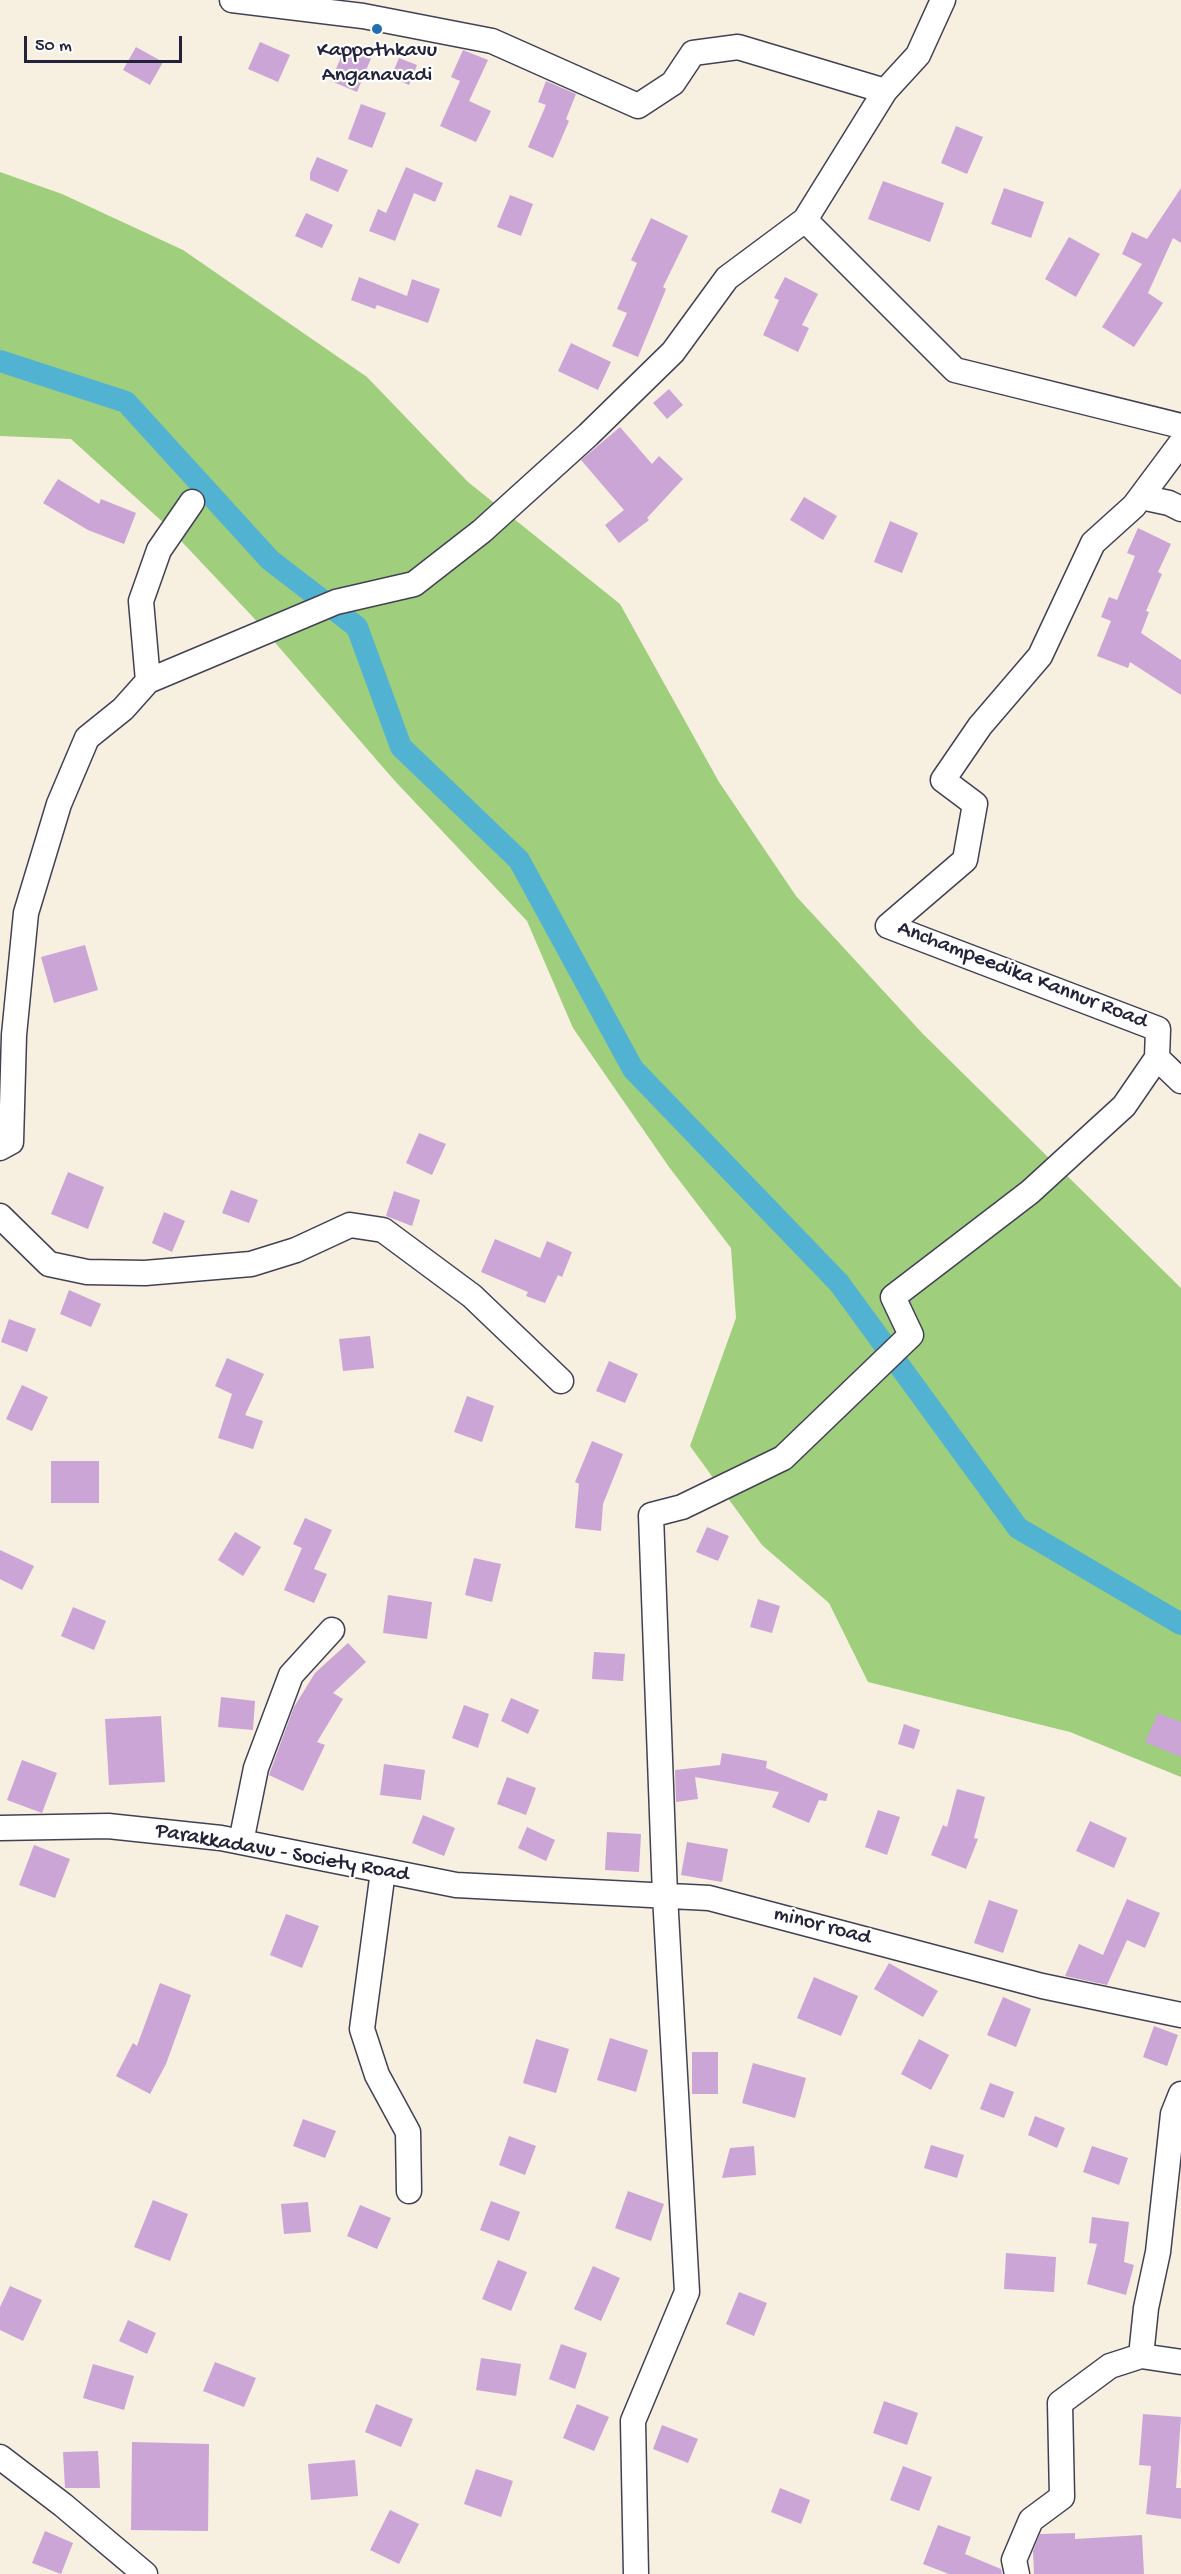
<!DOCTYPE html>
<style>
body{margin:0}
#map{position:relative;width:1181px;height:2574px;overflow:hidden;background:#f7efe0;font-family:"Gochi Hand",sans-serif}
canvas{display:block}
.scale{position:absolute;left:24px;top:36px;width:158px;height:27px;box-sizing:border-box;border:3px solid #22223b;border-top:0;padding-left:8px;font-size:18px;line-height:21px;white-space:nowrap;color:#22223b;-webkit-text-stroke:4px #fff;paint-order:stroke}
</style>
<div id="map">
<canvas width="1181" height="2574"></canvas>
<div class="scale">50 m</div>
</div>
<script>
const context = document.querySelector('canvas').getContext('2d');
context.lineJoin = 'round';
function fill(path, color) { context.fillStyle = color; context.fill(path, 'evenodd'); }
function strokePath(path, color, width, dash) { context.strokeStyle = color; context.lineWidth = width; context.lineCap = dash ? 'butt' : 'round'; context.setLineDash(dash || []); context.stroke(path); }
function write(font, color, halo, rows, align = 'center') {
  context.font = font + ' "Gochi Hand",sans-serif'; context.lineWidth = 4.5; context.setLineDash([]); context.textBaseline = 'middle'; context.strokeStyle = halo; context.fillStyle = color; for (const [text, x, y, turn = 0] of rows) {
    context.save(); context.translate(x, y); context.rotate((+turn || 0) * Math.PI / 180); context.textAlign = isNaN(turn) ? turn : align; if (halo) context.strokeText(text, 0, 0); context.fillText(text, 0, 0); context.restore();
  }
}
fill(new Path2D(`
 M0,172L62,194L183,250L367,377L468,482L620,604L719,782L796,896L923,1034L1181,1288V1777L1070,1732L868,1682L829,1603L762,1545L690,1446L736,1318L731,1248L669,1167L573,1028L527,921L394,780L252,616L165,524L71,439L0,436Z`), '#9fce7c');
strokePath(new Path2D(`
 M0,361L126,402L270,560L357,627L401,747L519,860L633,1069L839,1283L1018,1528L1181,1624`), '#52b2d1', 22);
fill(new Path2D(`
 M260,42L290,55L278,82L248,69Z
 M346,45L372,56L357,92L331,81Z
 M136,47L163,62L150,85L123,70Z
 M463,50L488,60L469,101L491,111L476,142L440,126L460,81L451,77Z
 M399,58L417,65L409,85L391,77Z
 M546,81L576,94L566,119L569,121L553,158L528,147L546,105L538,102Z
 M361,104L386,113L372,148L348,139Z
 M956,126L983,137L967,174L941,163Z
 M317,157L348,170L338,192L310,180V173Z
 M406,167L443,183L435,202L414,193L395,241L369,231L378,209L386,213Z
 M883,181L944,203L930,242L868,219Z
 M1004,188L1044,202L1031,238L991,224Z
 M1181,188V243L1173,238L1148,293L1163,303L1134,347L1102,327L1142,264L1122,254L1132,232L1147,239Z
 M510,195L533,204L521,236L497,227Z
 M306,213L333,225L322,248L295,236Z
 M651,218L688,236L663,287L666,289L638,357L612,346L627,313L617,309L637,263L631,260Z
 M1069,237L1100,254L1076,297L1045,279Z
 M359,277L407,296L412,279L440,289L428,323L377,305L375,309L351,300Z
 M785,277L818,294L802,325L809,328L798,352L763,335L779,300L774,298Z
 M571,343L611,362L598,390L558,371Z
 M669,389L683,405L667,419L653,403Z
 M620,427L652,464L659,456L683,479L647,518L649,520L619,543L605,525L624,510L581,460Z
 M58,479L99,504L101,499L136,513L124,544L88,530L43,503Z
 M804,497L837,516L823,540L790,520Z
 M890,521L918,533L902,573L874,562Z
 M1138,528L1171,544L1158,572L1162,574L1146,611L1149,612L1141,633L1181,660V695L1130,662L1128,668L1097,656L1111,621L1101,617L1109,597L1117,600L1135,556L1127,553Z
 M85,945L98,990L54,1003L41,957Z
 M419,1133L446,1144L432,1175L406,1163Z
 M68,1172L104,1187L88,1229L51,1214Z
 M231,1190L258,1200L249,1223L222,1213Z
 M394,1191L420,1200L412,1226L386,1216Z
 M164,1212L185,1221L172,1252L152,1243Z
 M495,1239L540,1258L547,1241L572,1252L562,1277L558,1275L545,1303L526,1296L528,1292L481,1272Z
 M69,1290L101,1304L91,1327L60,1314Z
 M9,1319L36,1329L27,1352L1,1342Z
 M370,1336L374,1368L343,1371L339,1339Z
 M227,1358L264,1374L245,1415L263,1421L253,1449L218,1438L232,1394L215,1386Z
 M609,1361L638,1374L625,1403L596,1391Z
 M22,1385L48,1397L32,1431L6,1419Z
 M467,1396L494,1406L482,1442L454,1432Z
 M592,1441L623,1454L603,1504L601,1531L575,1528L579,1484L575,1482Z
 M51,1461H99V1503H51Z
 M305,1518L332,1530L314,1569L327,1574L314,1603L284,1590L302,1548L293,1544Z
 M707,1527L729,1536L718,1561L696,1552Z
 M235,1532L261,1547L243,1576L218,1560Z
 M0,1550L34,1566L22,1590L0,1579Z
 M474,1558L501,1564L492,1602L465,1595Z
 M388,1595L432,1602L427,1639L383,1633Z
 M758,1599L780,1606L772,1633L750,1627Z
 M73,1607L106,1621L94,1650L61,1636Z
 M348,1643L366,1662L333,1693L343,1699L317,1742L325,1745L303,1791L269,1775L270,1772L294,1707L315,1673Z
 M594,1652L625,1654L623,1681L592,1679Z
 M221,1697L255,1701L253,1730L218,1727Z
 M511,1698L539,1710L528,1734L501,1721Z
 M464,1705L489,1714L478,1748L452,1738Z
 M1158,1713L1181,1722V1757L1145,1742Z
 M161,1716L165,1782L109,1785L105,1719Z
 M904,1724L920,1730L914,1749L898,1744Z
 M722,1753L767,1761L766,1768L828,1794L826,1801L819,1800L809,1823L772,1807L779,1792L695,1777L698,1799L676,1802L675,1770L720,1765Z
 M22,1760L57,1773L42,1813L7,1800Z
 M384,1764L425,1770L421,1800L380,1795Z
 M507,1777L536,1788L526,1815L497,1804Z
 M957,1789L985,1797L974,1838L978,1839L966,1869L931,1855L943,1825L947,1827Z
 M878,1810L900,1817L887,1855L865,1847Z
 M423,1815L455,1828L444,1856L412,1843Z
 M1090,1821L1127,1838L1114,1868L1076,1851Z
 M527,1827L555,1840L546,1861L518,1848Z
 M607,1832L641,1834L639,1872L605,1870Z
 M687,1842L728,1849L722,1882L681,1875Z
 M34,1845L70,1859L55,1898L19,1885Z
 M1127,1899L1160,1913L1145,1948L1127,1940L1107,1985L1065,1976L1079,1944L1103,1955Z
 M989,1900L1018,1910L1003,1953L974,1943Z
 M286,1914L319,1926L302,1968L270,1955Z
 M889,1963L938,1991L923,2017L874,1989Z
 M814,1977L858,1996L841,2036L797,2018Z
 M160,1983L191,1995L166,2064L150,2094L116,2076L133,2043L137,2046Z
 M1003,1997L1031,2009L1016,2047L987,2035Z
 M1154,2026L1178,2035L1167,2066L1143,2057Z
 M610,2038L648,2050L636,2092L597,2080Z
 M536,2039L569,2049L556,2093L523,2083Z
 M919,2039L949,2055L931,2090L901,2074Z
 M692,2052H718V2094H692Z
 M753,2063L806,2078L795,2118L742,2103Z
 M990,2083L1014,2092L1004,2118L980,2109Z
 M1035,2116L1065,2128L1057,2148L1028,2135Z
 M303,2119L336,2131L325,2158L293,2146Z
 M509,2136L536,2146L525,2175L499,2165Z
 M931,2145L964,2155L957,2178L924,2168Z
 M754,2146L756,2175L722,2178L730,2148Z
 M1092,2146L1128,2158L1119,2185L1083,2172Z
 M628,2191L664,2204L651,2241L615,2228Z
 M153,2200L188,2214L170,2261L134,2247Z
 M491,2201L520,2212L509,2241L480,2230Z
 M308,2202L311,2232L284,2234L281,2204Z
 M360,2205L391,2218L377,2249L347,2236Z
 M1092,2217L1129,2222L1124,2262L1134,2265L1126,2295L1087,2284L1097,2244L1089,2243Z
 M1006,2253L1056,2257L1054,2292L1004,2289Z
 M498,2260L527,2272L511,2311L482,2299Z
 M593,2266L620,2278L601,2321L574,2309Z
 M10,2286L42,2300L23,2341L0,2330V2307Z
 M739,2292L767,2303L754,2336L726,2324Z
 M128,2320L156,2333L147,2354L119,2341Z
 M561,2344L587,2353L575,2389L549,2379Z
 M481,2358L521,2364L516,2396L476,2390Z
 M215,2362L256,2378L244,2407L203,2391Z
 M93,2364L134,2376L124,2410L83,2398Z
 M884,2401L918,2413L907,2445L873,2433Z
 M376,2404L413,2419L401,2447L365,2432Z
 M577,2404L609,2417L594,2451L563,2438Z
 M1143,2414L1181,2417L1176,2488H1181V2519L1146,2514L1151,2466L1139,2465Z
 M662,2425L698,2439L688,2463L653,2449Z
 M132,2442L209,2444L208,2531L131,2530Z
 M98,2451L100,2488H65L63,2452Z
 M355,2460L358,2496L311,2500L308,2464Z
 M903,2466L932,2477L919,2511L890,2500Z
 M476,2469L513,2481L501,2517L464,2504Z
 M780,2488L810,2500L801,2524L771,2512Z
 M390,2510L419,2524L399,2564L370,2550Z
 M938,2525L971,2537L965,2554L1001,2569L1002,2574H949L923,2564Z
 M45,2531L73,2543L61,2574L32,2563Z
 M1075,2533V2539L1142,2535L1144,2574H1034L1033,2551L1040,2534Z`), '#cba5d6');
const minor = new Path2D(`
 M232,0L363,16L492,41L638,106L673,83L693,53L738,47L885,91L918,55L943,0
 M805,220L955,370L1181,426
 M1141,497L1169,503L1181,509
 M148,681L141,601L159,550L192,502
 M1157,1058L1181,1081
 M0,1148L11,1142L14,1035L26,913L59,804L87,738L123,709L148,681L336,602L414,584L482,531L588,435L673,352L727,278L805,220L885,91
 M0,1216L49,1264L87,1272L145,1273L251,1264L296,1250L350,1225L383,1230L472,1296L561,1381
 M0,1828L108,1826L221,1838L456,1885L709,1898L1042,1986L1181,2015
 M241,1842L256,1768L291,1675L332,1630
 M383,1871L362,2029L377,2075L408,2132L409,2191
 M1141,2356L1181,2362
 M0,2457L63,2505L145,2574
 M636,2574L633,2421L687,2292L665,1895L651,1515L682,1507L783,1458L911,1335L893,1297L1030,1192L1124,1106L1157,1058L1158,1029L888,926L965,860L975,804L943,780L980,726L1040,656L1093,543L1134,506L1181,443
 M1017,2574L1014,2560L1031,2520L1062,2497L1060,2403L1110,2366L1141,2356L1146,2308L1158,2252L1173,2114L1181,2094`);
strokePath(minor, '#424154', 27);
strokePath(minor, '#fff', 24);
for (const [x, y, r, color] of [
 [377,29,6,"#1f6fb2"]
]) { const dot = new Path2D(); dot.arc(x, y, r, 0, 2 * Math.PI); context.fillStyle = color; context.fill(dot); strokePath(dot, '#fff', 2); }
write('22px', '#22223b', '#fff', [
 ["Kappothkavu",377,52],
 ["Anganavadi",377,77]
]);
write('22px', '#22223b', '#fff', [
 ["Anchampeedika Kannur Road",1022,976,21],
 ["Parakkadavu - Society Road",282,1854,10],
 ["minor road",822,1927,15]
]);
</script>
